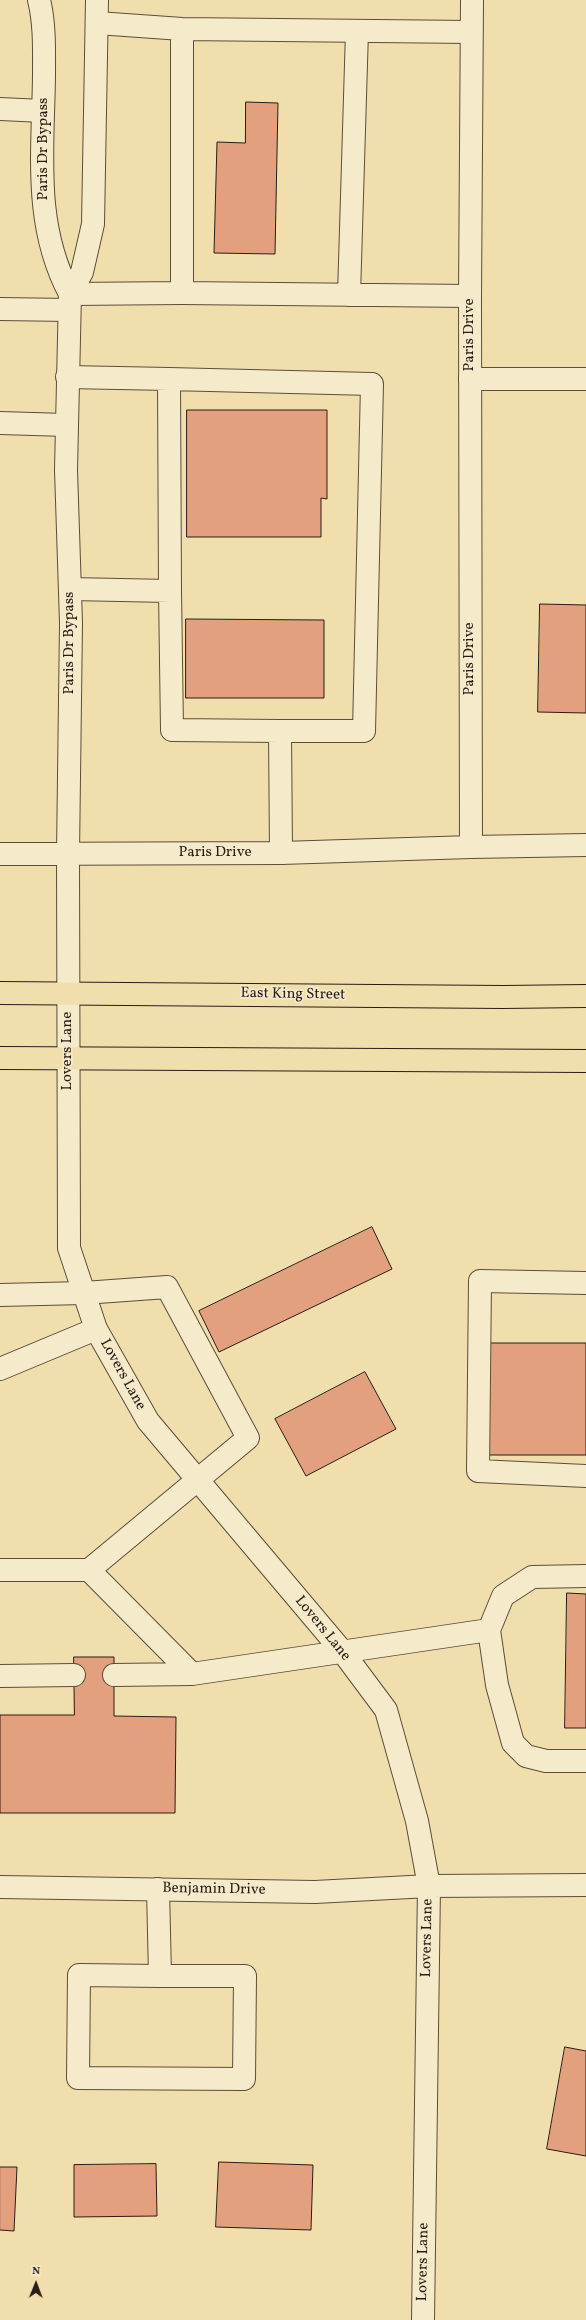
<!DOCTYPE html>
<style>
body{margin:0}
#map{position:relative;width:586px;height:2320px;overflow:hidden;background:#f0dfad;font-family:Vollkorn,serif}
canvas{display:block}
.north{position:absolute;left:16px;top:2264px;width:40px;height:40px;-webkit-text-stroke:3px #f5eaca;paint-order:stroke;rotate:1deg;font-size:11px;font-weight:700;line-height:16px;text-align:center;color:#2a1c16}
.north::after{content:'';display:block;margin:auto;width:14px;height:18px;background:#2a1c16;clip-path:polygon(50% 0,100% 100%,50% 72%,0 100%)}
</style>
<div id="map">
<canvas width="586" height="2320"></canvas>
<div class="north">N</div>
</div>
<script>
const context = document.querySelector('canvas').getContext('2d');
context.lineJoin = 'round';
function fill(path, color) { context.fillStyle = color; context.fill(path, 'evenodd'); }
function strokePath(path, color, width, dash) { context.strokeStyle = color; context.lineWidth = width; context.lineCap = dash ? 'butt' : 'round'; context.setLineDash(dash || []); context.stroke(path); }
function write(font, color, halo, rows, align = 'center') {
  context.font = font + ' Vollkorn,serif'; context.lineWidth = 3.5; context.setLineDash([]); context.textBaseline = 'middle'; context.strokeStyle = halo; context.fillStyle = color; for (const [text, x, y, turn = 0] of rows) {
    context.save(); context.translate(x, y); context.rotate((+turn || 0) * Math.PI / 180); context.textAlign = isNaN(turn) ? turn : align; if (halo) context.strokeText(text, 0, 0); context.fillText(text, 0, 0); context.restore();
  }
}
const building = new Path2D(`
 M246,102L278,103L275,254L214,253L217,142L245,143Z
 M187,410H327V499L321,498V537H187Z
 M540,604L586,605V713L538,712Z
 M186,619L324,620V698H186Z
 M372,1227L392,1269L219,1352L199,1311Z
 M483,1343H586V1455H483Z
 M365,1372L396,1429L306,1476L275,1419Z
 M567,1593L586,1594V1728H565Z
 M74,1657H114V1716L176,1717L175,1813H0V1715H74Z
 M565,2047L586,2051V2156L547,2149Z
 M219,2162L313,2165L311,2230L216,2227Z
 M156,2164L157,2216L74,2217V2165Z
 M0,2167H17L14,2231L0,2230Z`);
fill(building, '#e3a07f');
strokePath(building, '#2a1c16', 1);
const lane = new Path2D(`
 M97,23L182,29L471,32
 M182,29V293
 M0,109L43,111
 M70,294L182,293L470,296
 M349,295L357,31
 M0,309L69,310
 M67,377L169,379L170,591
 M169,379L372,384L364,731H280
 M470,379H586
 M0,423L66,425
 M70,589L170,591L172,730L280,731L281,853
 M471,847L586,845
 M586,1283L480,1281L478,1471L586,1476
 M0,1295L84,1293L167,1287L248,1438L89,1570L192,1674L489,1630L497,1685L513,1743L526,1756L546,1761H586
 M0,1369L96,1329
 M0,1570H89
 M489,1630L503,1596L532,1577L586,1576
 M114,1675L192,1674
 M0,1676L74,1675
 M158,1889L160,1976H245L244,2079L78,2078L79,1975L160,1976`);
const street = new Path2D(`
 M39,0C45,24 44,51 44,76C43,152 33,225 70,294L82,272L93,224L97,0
 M70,294L66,470L71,623L68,854L69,1248L96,1329L148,1421L342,1651L386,1710L417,1821L429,1886L423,2320
 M0,854L281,853L471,847L470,296L472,0
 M0,1887L315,1892L429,1886L586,1885`);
const primary = new Path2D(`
 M0,993L503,997L586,996
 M0,1058L586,1061`);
strokePath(lane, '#5c4d3c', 24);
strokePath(street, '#5c4d3c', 24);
strokePath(primary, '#2a1c16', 24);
strokePath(lane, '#f5eaca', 22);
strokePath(street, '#f5eaca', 22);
strokePath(primary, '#f0dfad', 22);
write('15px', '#2a1c16', '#f5eaca', [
 ["Paris Dr Bypass",44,149,-90],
 ["Paris Drive",470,335,-90],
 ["Paris Dr Bypass",70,643,-90],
 ["Paris Drive",470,659,-90],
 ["Paris Drive",215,853],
 ["East King Street",293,995,1],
 ["Lovers Lane",68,1051,-90],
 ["Lovers Lane",122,1375,61],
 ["Lovers Lane",322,1629,51],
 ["Benjamin Drive",214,1890,1],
 ["Lovers Lane",428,1938,-89],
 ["Lovers Lane",424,2262,-89]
]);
</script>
